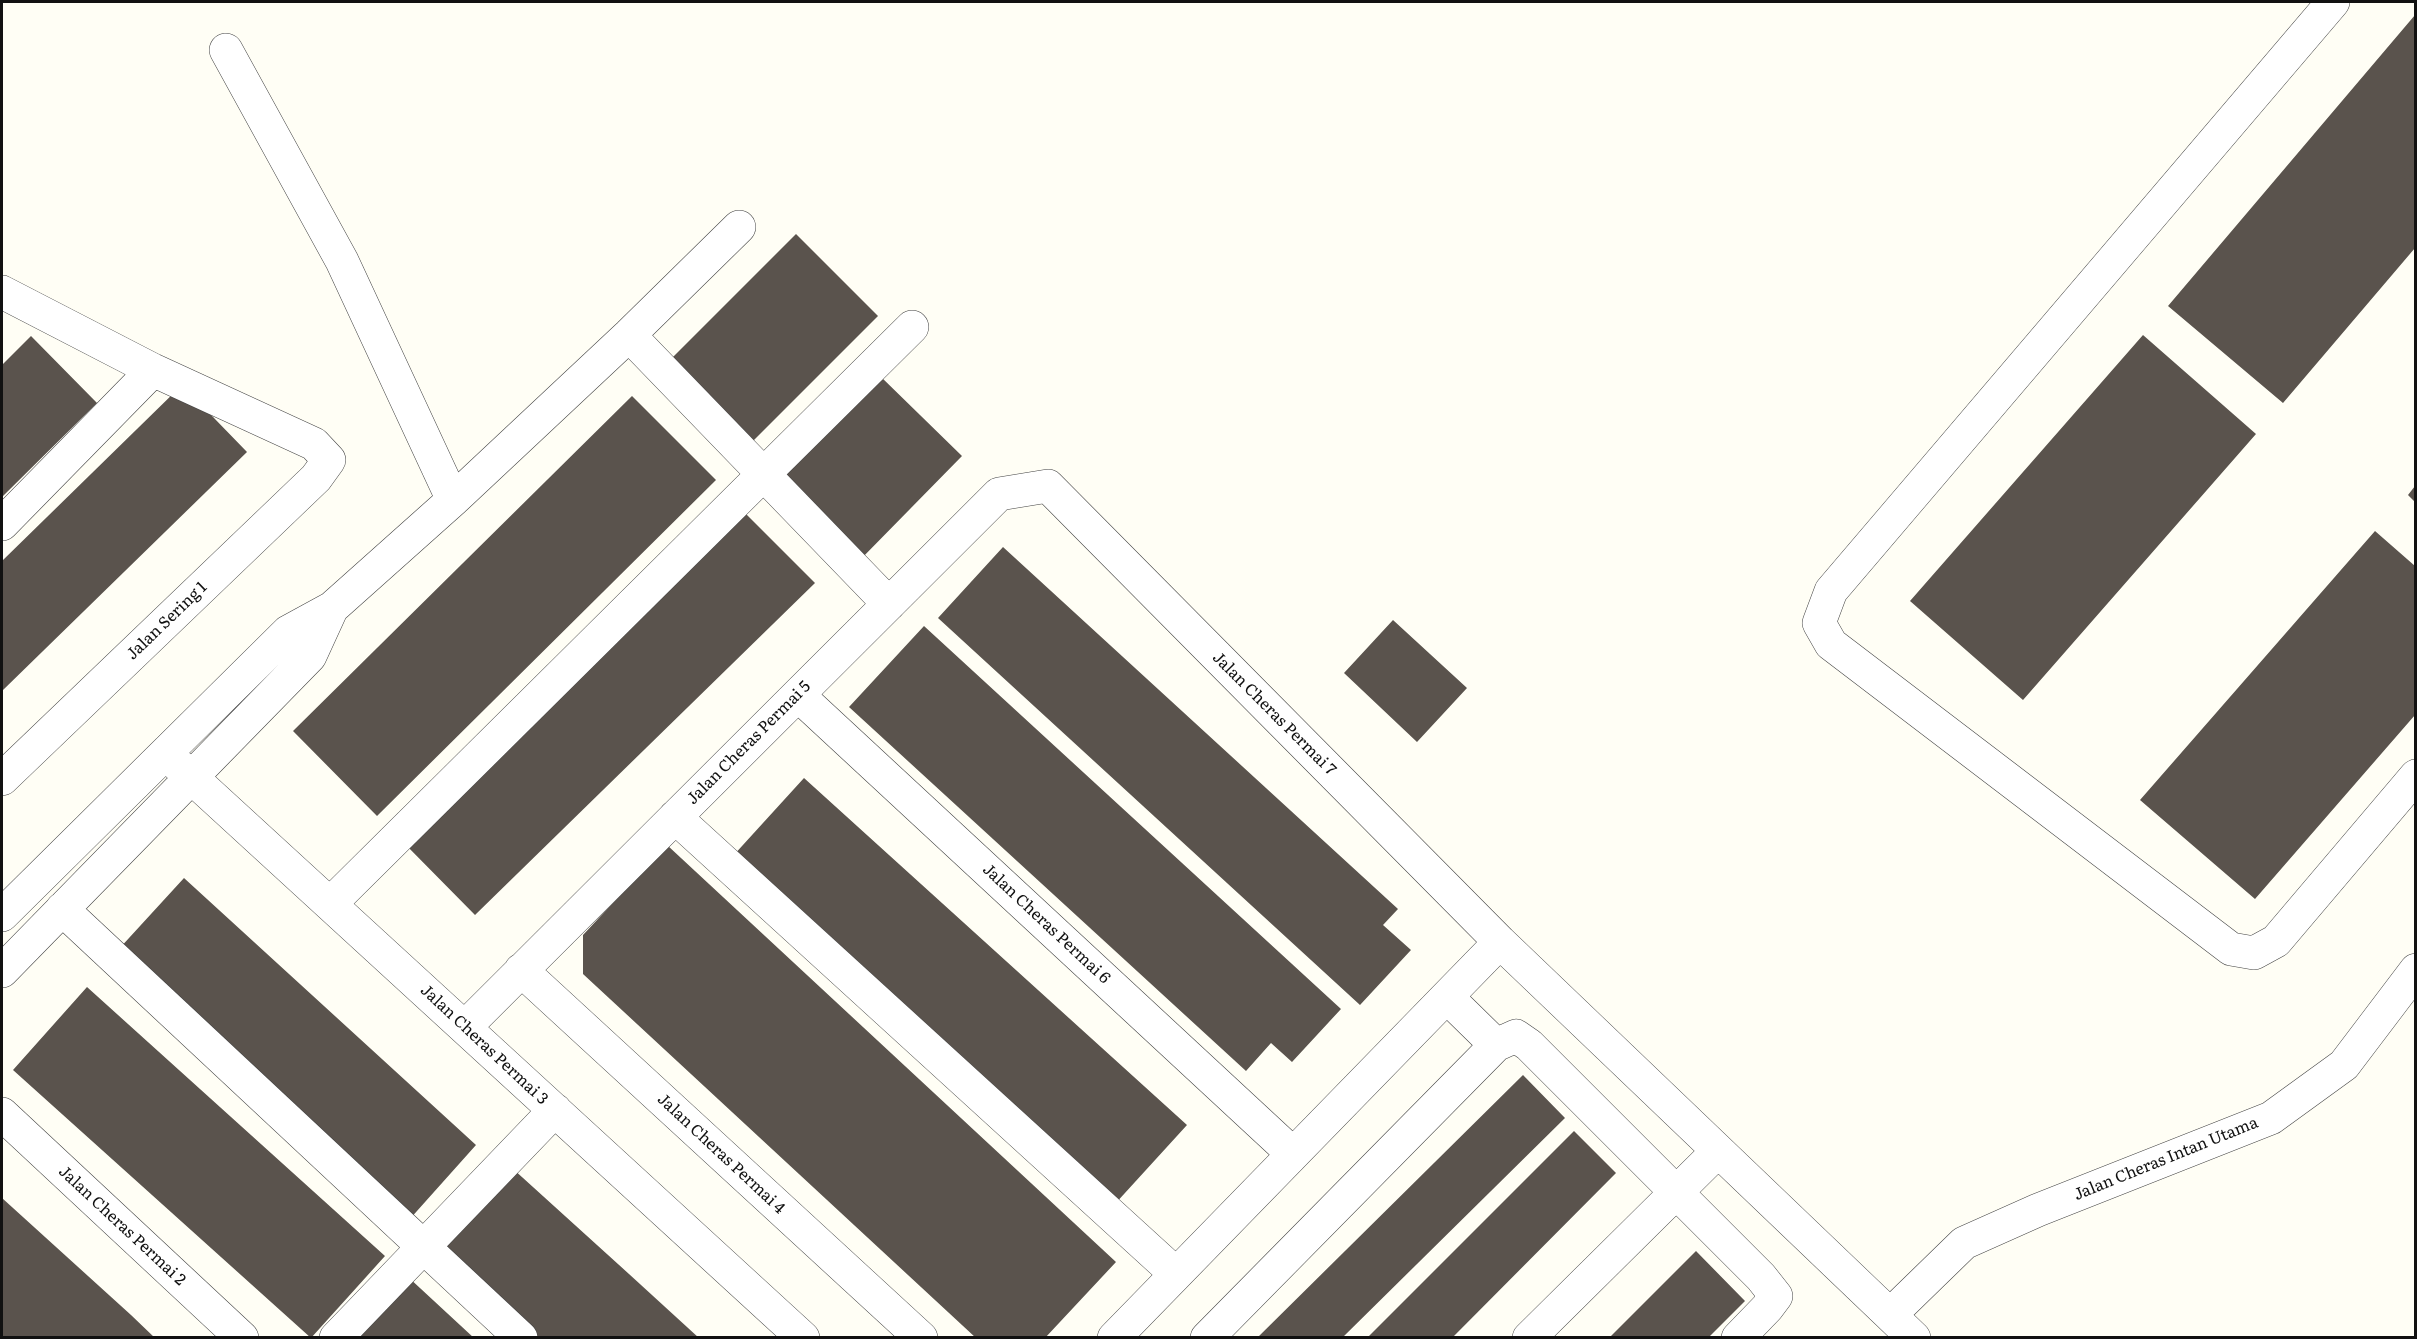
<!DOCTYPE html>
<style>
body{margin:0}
#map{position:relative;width:2417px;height:1339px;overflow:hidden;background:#fffef5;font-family:Literata,serif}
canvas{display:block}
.frame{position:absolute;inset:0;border:3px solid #111;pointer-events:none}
</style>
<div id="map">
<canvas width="2417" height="1339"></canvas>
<div class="frame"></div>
</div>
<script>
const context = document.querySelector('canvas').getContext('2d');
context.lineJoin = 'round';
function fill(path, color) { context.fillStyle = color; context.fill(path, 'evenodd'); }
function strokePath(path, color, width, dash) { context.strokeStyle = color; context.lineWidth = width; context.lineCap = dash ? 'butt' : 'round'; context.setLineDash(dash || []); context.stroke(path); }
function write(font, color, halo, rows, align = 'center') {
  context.font = font + ' Literata,serif'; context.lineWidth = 6; context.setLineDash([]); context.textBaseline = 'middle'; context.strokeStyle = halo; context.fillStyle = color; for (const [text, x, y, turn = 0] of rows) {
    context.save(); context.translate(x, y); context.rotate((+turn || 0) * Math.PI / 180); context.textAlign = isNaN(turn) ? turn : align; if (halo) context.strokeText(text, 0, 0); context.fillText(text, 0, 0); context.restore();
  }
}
fill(new Path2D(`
 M2415,15V248L2283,403L2168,306Z
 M796,234L878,316L746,448L664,366Z
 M2143,335L2256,434L2023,700L1910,601Z
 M31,336L97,403L2,497V365Z
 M878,374L962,456L858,562L775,481Z
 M182,385L247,452L2,691V561Z
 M632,396L716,480L377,816L293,731Z
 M2415,486V502L2408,495Z
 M741,509L815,583L475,915L402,841Z
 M2375,531L2415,566V715L2255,899L2140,800Z
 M1003,547L1398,909L1383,925L1411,950L1360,1005L938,618Z
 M1393,620L1467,688L1417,742L1344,673Z
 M924,626L1341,1009L1292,1062L1271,1043L1246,1071L849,707Z
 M804,778L1187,1125L1114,1205L732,857Z
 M667,845L1116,1262L1045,1338H976L583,974V935Z
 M184,878L476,1145L400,1230L107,962Z
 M87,987L385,1256L311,1338L13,1070Z
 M1523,1075L1565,1118L1342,1338H1257Z
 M1574,1131L1616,1173L1452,1338H1367Z
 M512,1168L629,1274L699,1338H521L431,1256Z
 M2,1198L131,1315L155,1338H2Z
 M1696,1251L1745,1301L1708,1338H1609Z
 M407,1276L474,1338H351Z`), '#5a534d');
const minor = new Path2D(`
 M2333,2L1831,591L1819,623L1831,644L2231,949L2254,953L2276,941L2416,776
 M226,50L342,261L453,500
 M2,292L153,370L314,444L329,460L316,478L2,779
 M629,335L889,604
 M2,524L153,370
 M798,695L1293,1154
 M166,754L803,1338
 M675,817L1176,1274
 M330,904L912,327
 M62,909L521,1338
 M2,915L288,632L332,608L453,500L629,335L739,227
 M521,970L921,1338
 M2,971L310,656L332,608
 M1447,997L1496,1045
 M465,1027L999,494L1048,486L1500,942L1914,1338
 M2,1114L242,1338
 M1890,1315L1964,1243L2038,1210L2271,1118L2344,1065L2416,970
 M336,1338L555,1110
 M1114,1338L1500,942
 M1207,1338L1496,1045L1516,1036L1529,1045L1761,1277L1776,1296L1767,1308L1738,1338
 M1529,1338L1718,1151`);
strokePath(minor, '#444', 34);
strokePath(minor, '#fff', 33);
write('16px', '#111', '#fff', [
 ["Jalan Sering 1",167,621,-44],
 ["Jalan Cheras Permai 7",1274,714,45],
 ["Jalan Cheras Permai 5",749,743,-45],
 ["Jalan Cheras Permai 6",1046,924,43],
 ["Jalan Cheras Permai 3",484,1045,43],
 ["Jalan Cheras Permai 4",721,1154,43],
 ["Jalan Cheras Intan Utama",2166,1159,-22],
 ["Jalan Cheras Permai 2",122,1226,43]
]);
</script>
